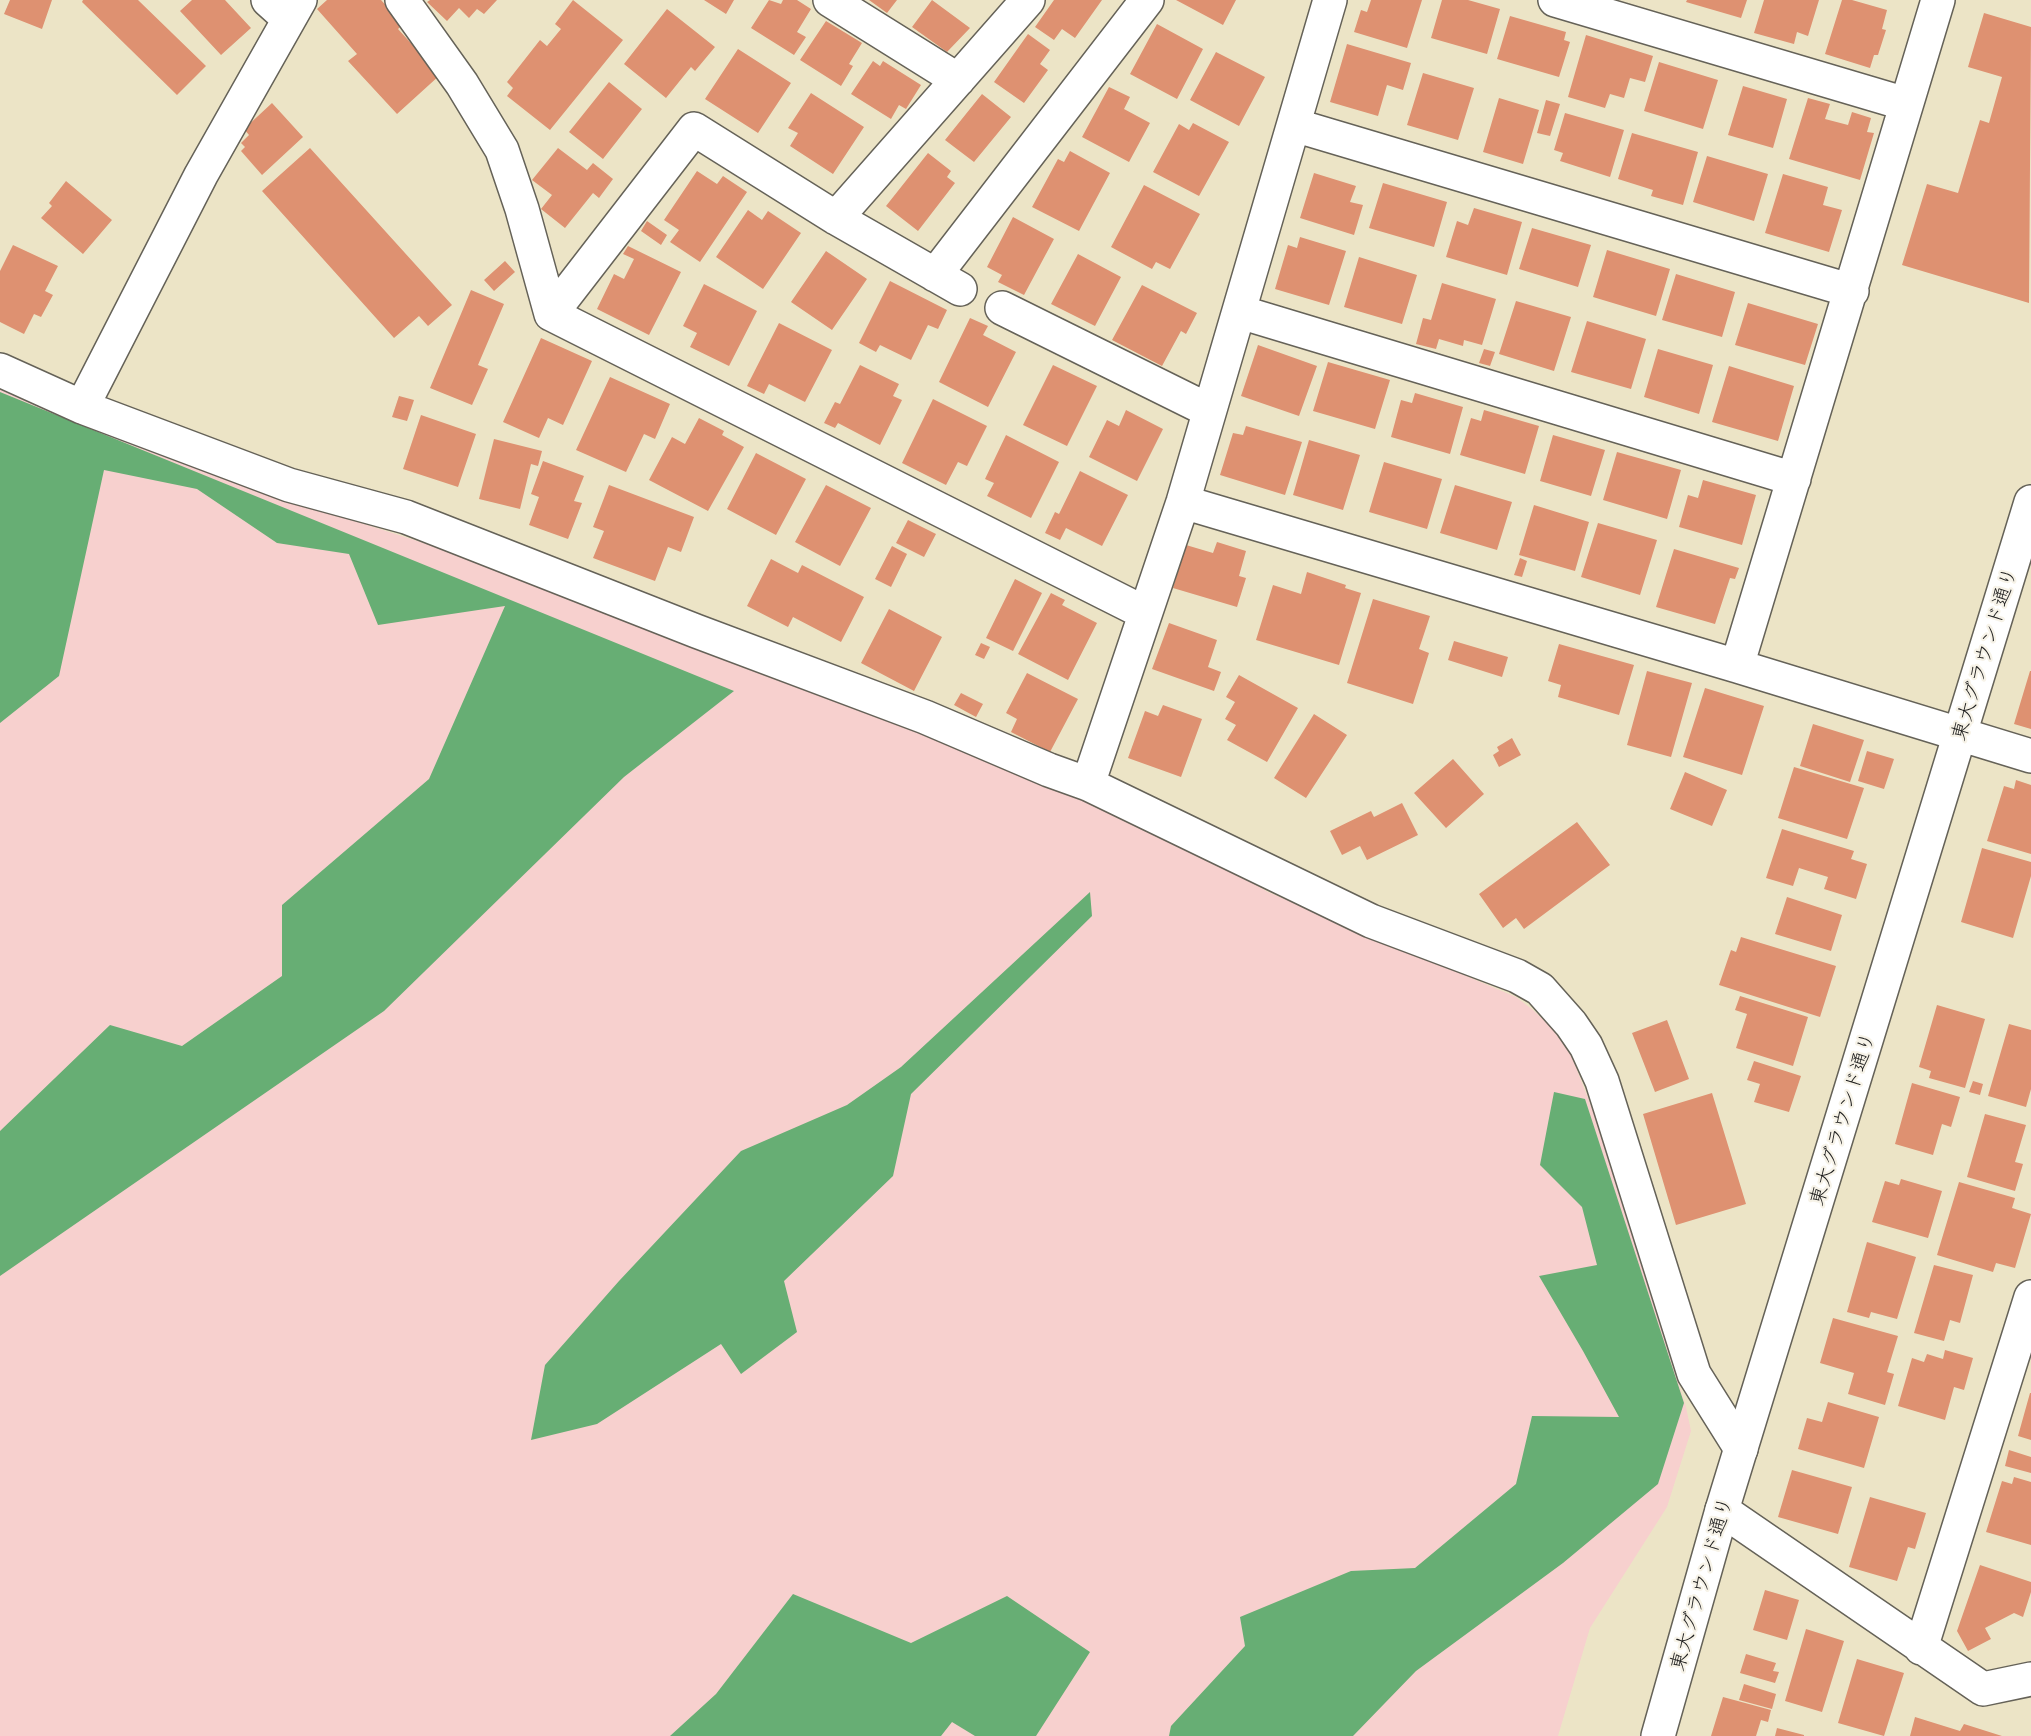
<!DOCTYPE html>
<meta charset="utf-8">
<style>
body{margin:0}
canvas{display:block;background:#ece4c6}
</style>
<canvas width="2031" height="1736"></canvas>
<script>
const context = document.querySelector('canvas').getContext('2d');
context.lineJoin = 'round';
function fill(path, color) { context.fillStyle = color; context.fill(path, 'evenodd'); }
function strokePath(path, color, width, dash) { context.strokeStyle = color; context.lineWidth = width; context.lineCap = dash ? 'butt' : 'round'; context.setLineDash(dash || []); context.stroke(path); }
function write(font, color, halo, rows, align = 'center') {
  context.font = font + ' "Comic Neue","Klee One",sans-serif'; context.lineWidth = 4.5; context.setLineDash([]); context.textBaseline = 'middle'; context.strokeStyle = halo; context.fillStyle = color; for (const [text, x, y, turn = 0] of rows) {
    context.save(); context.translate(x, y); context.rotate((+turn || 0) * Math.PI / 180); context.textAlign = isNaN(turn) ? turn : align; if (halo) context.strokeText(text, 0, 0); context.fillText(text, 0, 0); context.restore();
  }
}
fill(new Path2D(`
 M0,387L277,496L436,547L920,730L1125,819L1234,872L1268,892L1516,997L1533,1010L1552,1028L1572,1057L1593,1111L1686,1407L1691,1431L1667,1507L1590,1628L1558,1736H0Z`), '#f7d0ce');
fill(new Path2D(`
 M0,392L734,691L624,777L384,1011L0,1276V1131L110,1025L182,1046L282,976V905L429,779L505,606L378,625L349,554L277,543L197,489L104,470L59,676L0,723Z
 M1090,892L1092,916L911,1094L893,1176L784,1281L797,1332L741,1374L721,1344L597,1424L531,1440L545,1365L619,1281L741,1151L847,1105L901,1067Z
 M1554,1092L1585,1099L1684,1403L1658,1484L1563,1563L1416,1671L1353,1736H1169L1171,1726L1245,1646L1240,1617L1351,1571L1415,1568L1516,1484L1532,1416L1619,1417L1583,1351L1539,1276L1597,1265L1582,1207L1540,1165Z
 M793,1594L911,1643L1007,1596L1090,1652L1036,1736H975L952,1722L941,1736H670L716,1694Z`), '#67ae74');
fill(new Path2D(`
 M10,0H52L42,29L4,14Z
 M83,0H138L206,66L177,95L82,2Z
 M192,0H225L251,28L221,55L180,11Z
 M327,0H381L403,24L398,29L440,75L397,114L348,61L357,54L317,9Z
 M430,0H497L484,14L477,9L469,18L459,8L447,21L427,2Z
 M573,0L623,40L550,130L507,96L513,88L507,82L540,40L547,46L561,29L555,24Z
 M704,0H734L726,14Z
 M769,0L781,4L783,0H797L811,9L797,32L806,37L794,55L751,28Z
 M869,0H897L887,13Z
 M932,0L970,28L947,52L912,27Z
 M1054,0H1102L1075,38L1062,29L1054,40L1035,27Z
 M1176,0H1236L1223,25Z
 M1371,0H1422L1407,48L1354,32L1361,10L1367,12Z
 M1442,0H1468L1500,9L1487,54L1431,38Z
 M1687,0H1747L1741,18L1686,2Z
 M1764,0H1819L1808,36L1797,32L1794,44L1754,33Z
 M1842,0H1852L1887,10L1882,29L1886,30L1878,55H1874L1870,68L1825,54Z
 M667,9L715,47L695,71L691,67L666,98L624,64Z
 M1984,13L2031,27L2029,303L1902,265L1927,184L1958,193L1980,120L1989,123L2002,77L1968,67Z
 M1510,16L1566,32L1564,40L1570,42L1559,77L1497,59Z
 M826,21L862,43L849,64L853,66L841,86L800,60Z
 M1157,24L1203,49L1177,99L1130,74Z
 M1028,34L1050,50L1040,64L1048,70L1024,103L994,82Z
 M1586,35L1653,56L1645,82L1630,78L1624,98L1610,94L1605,108L1568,97Z
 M1347,44L1411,63L1403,90L1387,85L1378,116L1330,102Z
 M738,49L791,83L758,133L705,99Z
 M1216,52L1265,77L1239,126L1190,100Z
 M873,61L880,66L883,61L921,85L906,109L899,105L891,119L851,94Z
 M1659,62L1718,80L1703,129L1644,111Z
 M1423,73L1474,88L1458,140L1407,125Z
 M609,82L642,109L603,159L569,132Z
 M1743,86L1787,99L1773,148L1728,135Z
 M1109,87L1130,97L1124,109L1150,123L1129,162L1082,137Z
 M811,93L864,127L833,174L790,146L798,133L788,128Z
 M982,94L1011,117L974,162L945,140Z
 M1499,98L1539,110L1523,164L1483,152Z
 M1808,98L1830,104L1825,119L1848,125L1852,112L1871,118L1867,132L1874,133L1860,180L1789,159Z
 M1546,100L1560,104L1550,136L1537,133Z
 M272,103L303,137L262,175L241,151L245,147L241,143L249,135L244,129Z
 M1565,113L1624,130L1610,177L1560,161L1563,153L1554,150Z
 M1193,123L1229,142L1199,196L1153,172L1179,124L1189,130Z
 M1632,133L1698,152L1683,205L1651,196L1653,190L1618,179Z
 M310,148L452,305L428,326L419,316L394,338L262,191Z
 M558,148L587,170L593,163L613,179L599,198L593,193L565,228L541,209L552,195L532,180Z
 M1070,151L1110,173L1079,231L1032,207L1058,159L1064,162Z
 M928,153L951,171L947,177L955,183L918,231L886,206Z
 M1707,156L1768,174L1754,221L1693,202Z
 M697,171L717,184L723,176L747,192L700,262L670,242L679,230L664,220Z
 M1314,173L1356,186L1350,202L1363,205L1354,235L1300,218Z
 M1783,174L1828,187L1823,205L1842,210L1829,252L1765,233Z
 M66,181L112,220L83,254L41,218L52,206L49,203Z
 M1383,183L1447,202L1434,247L1369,228Z
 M1144,185L1200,214L1170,269L1156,262L1152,269L1111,247Z
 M1474,208L1522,222L1507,275L1446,257L1457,221L1468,225Z
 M748,210L762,220L768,211L801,233L763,289L716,257Z
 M1013,217L1054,239L1024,295L998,282L1002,275L987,267Z
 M647,221L667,235L661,245L641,231Z
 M1532,228L1591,245L1578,287L1519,269Z
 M1300,237L1346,251L1329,305L1275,289L1288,245L1297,248Z
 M13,245L58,266L45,291L53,295L41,317L34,314L24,334L0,322V271Z
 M628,246L681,272L649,335L597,309L614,274L624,279L634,259L623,254Z
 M1607,250L1670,269L1656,316L1593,297Z
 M826,251L867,279L832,330L791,302Z
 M1078,254L1121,277L1095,326L1051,304Z
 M1359,257L1417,275L1402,324L1344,307Z
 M505,261L515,272L494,291L484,280Z
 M1676,274L1735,292L1722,337L1662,320Z
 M890,281L947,310L938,329L928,325L911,360L880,345L876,352L859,343Z
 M1442,283L1496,299L1482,345L1464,340L1463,346L1439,339L1436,349L1416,344L1423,318L1431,320Z
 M704,284L757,311L729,366L690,347L697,333L683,326Z
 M1142,285L1197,313L1186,334L1181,331L1162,366L1112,340Z
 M471,290L504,304L478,365L488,369L472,405L430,388Z
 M1516,301L1571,317L1554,371L1499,354Z
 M1748,303L1818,324L1805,365L1735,345Z
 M970,318L988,326L983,335L1016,352L988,407L939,382Z
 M1587,321L1646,339L1631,389L1571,372Z
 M779,323L832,350L805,402L769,384L764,394L747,386Z
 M541,338L592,361L563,425L548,418L539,438L503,422Z
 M1258,345L1317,366L1299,416L1241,396Z
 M1484,349L1495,352L1490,366L1479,363Z
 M1658,349L1713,365L1699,414L1644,397Z
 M1328,362L1390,380L1375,429L1313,411Z
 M860,365L899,384L893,396L902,400L880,445L838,423L835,428L824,423L835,402L840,404Z
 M1053,365L1097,386L1067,446L1023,425Z
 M1729,366L1794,386L1778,441L1712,422Z
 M610,377L670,404L655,439L644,434L626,472L576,450Z
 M1415,393L1463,407L1450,454L1391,437L1401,400L1412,403Z
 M399,396L414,400L407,421L392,417Z
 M933,399L987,426L967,466L958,462L946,485L902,463Z
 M1126,410L1163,429L1137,481L1089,457L1107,420L1119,426Z
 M1484,410L1539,426L1525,474L1460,455L1471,418L1481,421Z
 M421,415L476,434L458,487L403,469Z
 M699,418L724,431L722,435L744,447L708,511L649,480L672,437L685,444Z
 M1246,426L1302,442L1285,495L1220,475L1233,433L1243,435Z
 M1006,435L1059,462L1031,518L987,496L994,483L985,479Z
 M1553,435L1605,450L1591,496L1540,481Z
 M494,439L542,451L538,466L531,464L520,509L479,499Z
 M1309,440L1360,455L1343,510L1293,495Z
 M1617,452L1681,470L1667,519L1603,500Z
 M756,453L806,479L776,535L727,509Z
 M543,461L584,476L574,501L582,503L568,539L529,525L539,497L531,494Z
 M1384,462L1442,479L1427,529L1369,512Z
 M1080,471L1128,495L1102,546L1066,528L1060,540L1045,533L1055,512L1059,514Z
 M1703,480L1756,495L1742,545L1679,527L1688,495L1698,498Z
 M609,485L694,517L681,552L668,547L655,581L593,558L604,531L593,527Z
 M826,485L871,508L840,566L795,542Z
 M1455,485L1512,502L1497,550L1440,533Z
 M1534,505L1589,522L1575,571L1519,555Z
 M908,520L936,534L924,557L896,543Z
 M1598,523L1657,540L1640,595L1581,577Z
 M1217,542L1246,551L1239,576L1246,578L1237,607L1173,588L1186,545L1213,553Z
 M892,546L907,554L891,587L875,579Z
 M1674,549L1739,568L1735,579L1730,578L1715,624L1656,607Z
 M1520,558L1527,561L1522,577L1514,575Z
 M771,559L798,573L802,565L864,597L841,642L793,617L788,627L747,606Z
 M1307,572L1346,585L1345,588L1361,593L1339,665L1256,640L1273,585L1301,594Z
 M1015,579L1042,593L1013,651L986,638Z
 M1051,593L1065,600L1062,605L1097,623L1068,680L1018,654Z
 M1373,599L1430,616L1419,649L1429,653L1413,704L1347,683Z
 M889,609L942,637L914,691L861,663Z
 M1169,623L1217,640L1208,667L1221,672L1214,691L1152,669Z
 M1454,641L1508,657L1502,677L1448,660Z
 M981,643L990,647L984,659L975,655Z
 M1559,644L1634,665L1619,715L1558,697L1561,685L1548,681Z
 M1647,671L1692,683L1671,757L1627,745Z
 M2030,671H2031V729L2014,724Z
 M1027,673L1078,699L1050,752L1011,732L1017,719L1006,713Z
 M1239,675L1298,708L1267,762L1227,740L1236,725L1225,719L1235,702L1226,697Z
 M1705,688L1764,706L1742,775L1683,757Z
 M961,693L983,704L976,717L954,705Z
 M1163,705L1202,719L1181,777L1128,758L1145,711L1158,716Z
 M1314,714L1347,735L1306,798L1274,778Z
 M1813,724L1864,740L1850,782L1800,766Z
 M1512,738L1521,755L1499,767L1493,755L1499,751L1497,747Z
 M1867,751L1894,759L1884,789L1858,781Z
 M1453,759L1484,794L1446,828L1414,793Z
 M1794,767L1864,788L1847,839L1778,818Z
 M1685,772L1727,790L1712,826L1670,809Z
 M2016,780L2031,785V854L1987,841L2004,786L2014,789Z
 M1402,803L1418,835L1367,860L1360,846L1342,855L1330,831L1371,811L1374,817Z
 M1577,822L1610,865L1524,929L1516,918L1503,928L1479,894Z
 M1782,829L1854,851L1851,859L1867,864L1856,899L1824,889L1828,877L1799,868L1793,886L1766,878Z
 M1982,848L2031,862V876L2013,938L1961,922Z
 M1787,897L1842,915L1831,951L1775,934Z
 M1741,937L1836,966L1820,1017L1719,985L1731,950L1736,952Z
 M1740,996L1808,1017L1793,1066L1736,1048L1747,1014L1735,1010Z
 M1937,1005L1985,1019L1965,1088L1929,1078L1931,1071L1919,1067Z
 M1667,1020L1689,1079L1655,1092L1632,1033Z
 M2009,1024L2031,1030V1089L2026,1107L1988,1096Z
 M1754,1061L1801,1076L1789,1112L1754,1102L1760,1084L1747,1080Z
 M1973,1081L1983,1084L1980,1095L1969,1092Z
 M1912,1083L1960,1097L1951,1127L1942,1124L1933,1155L1895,1144Z
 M1712,1093L1746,1204L1676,1225L1643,1114Z
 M1985,1114L2026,1125L2015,1162L2023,1164L2015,1191L1967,1177Z
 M1901,1179L1942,1191L1928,1238L1872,1222L1885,1181L1899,1185Z
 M1959,1182L2015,1198L2012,1208L2031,1214L2015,1268L1996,1263L1993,1272L1937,1255Z
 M1867,1242L1916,1257L1897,1319L1871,1312L1869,1318L1847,1312Z
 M1934,1265L1973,1275L1960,1323L1950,1320L1944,1341L1914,1333Z
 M1833,1318L1898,1336L1887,1372L1894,1374L1885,1405L1848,1394L1854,1373L1820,1363Z
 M1945,1350L1973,1358L1964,1390L1954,1387L1945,1420L1898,1406L1912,1358L1924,1362L1927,1354L1943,1359Z
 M2030,1393H2031V1440L2018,1436Z
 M1828,1402L1879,1417L1864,1468L1798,1449L1807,1418L1822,1422Z
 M2009,1450L2031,1457V1473L2005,1466Z
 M1792,1470L1852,1487L1838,1534L1778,1517Z
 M2014,1477L2031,1482V1545L1986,1532L2002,1481L2012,1484Z
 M1870,1497L1926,1513L1915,1549L1908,1547L1897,1581L1849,1567Z
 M1980,1565L2031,1582V1592L2023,1617L2014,1613L1985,1628L1991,1639L1968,1651L1957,1631Z
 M1765,1590L1799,1600L1787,1640L1753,1630Z
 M1806,1629L1844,1641L1822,1712L1785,1701Z
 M1746,1654L1776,1663L1773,1671L1779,1672L1775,1683L1740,1673Z
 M1857,1659L1904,1673L1884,1736L1838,1723Z
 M1744,1684L1776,1694L1772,1709L1739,1700Z
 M1723,1697L1771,1710L1768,1722L1761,1720L1756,1736H1711Z
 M1915,1717L1960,1731L1964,1724L2002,1736H1910Z
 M1777,1728L1804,1735V1736H1775Z`), '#de9171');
const street = new Path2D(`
 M268,0L288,18
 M402,0L462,84L502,150L522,209L551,314L1145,613
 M830,0L958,80
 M1555,0L1906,104
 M1294,125L1852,291
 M836,218L1028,0
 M935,275L1147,0
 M1002,308L1208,410
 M1240,312L1794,479
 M551,314L694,129L836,218L960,289
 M0,370L82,407L289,485L406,517L696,631L925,717L1049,770L1088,784L1371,921L1517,976L1540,989L1571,1024L1586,1046L1602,1081L1694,1374L1741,1449
 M82,407L201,175L300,0
 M1183,502L1737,666L2031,756
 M1737,666L1938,0
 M1088,784L1183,502L1330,0
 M1722,1510L1983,1689L2031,1679
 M1921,1648L2031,1297`);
const secondary = new Path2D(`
 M1658,1736L1722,1510L2031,502`);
strokePath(street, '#656258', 36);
strokePath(secondary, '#656258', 36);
strokePath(street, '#fff', 33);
strokePath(secondary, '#fff', 33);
write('20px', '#1c1c1c', '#f7f3e8', [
 ["東大グラウンド通り",1985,654,-73],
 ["東大グラウンド通り",1843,1119,-73],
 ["東大グラウンド通り",1702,1584,-74]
]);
</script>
